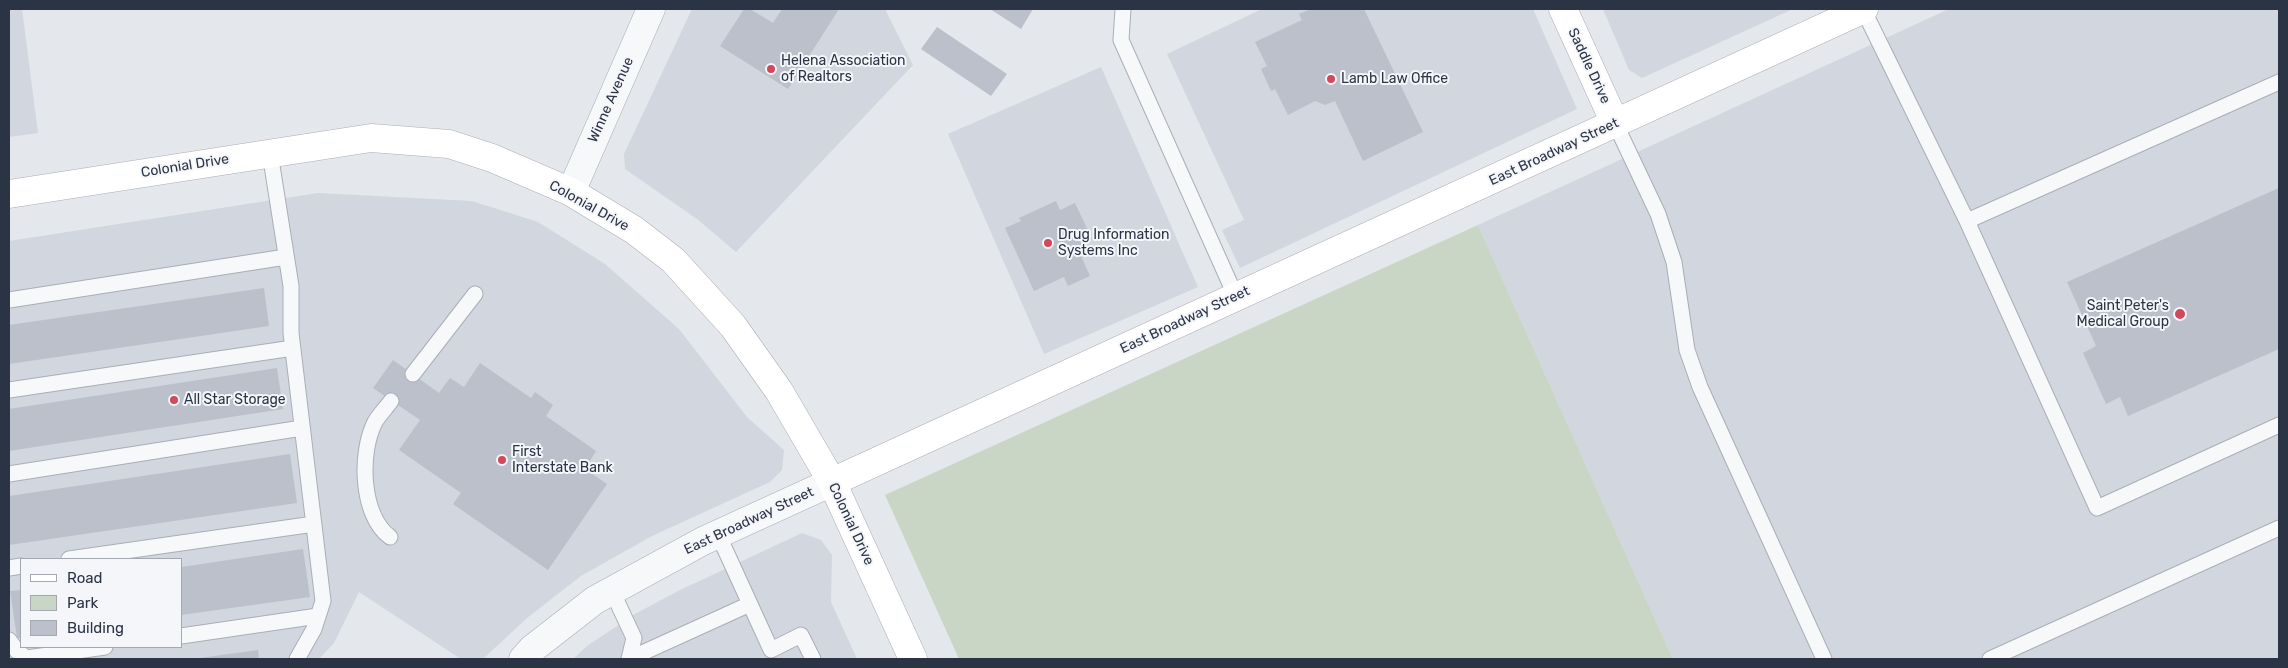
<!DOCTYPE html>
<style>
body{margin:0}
#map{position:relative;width:2288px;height:668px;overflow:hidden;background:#e4e7ec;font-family:Rubik,sans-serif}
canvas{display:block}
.frame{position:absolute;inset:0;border:10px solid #2b3445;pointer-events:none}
.legend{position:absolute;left:20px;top:558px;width:162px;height:90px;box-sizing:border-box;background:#f4f6f9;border:1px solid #a4a8b1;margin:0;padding:6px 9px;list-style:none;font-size:15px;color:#2b3445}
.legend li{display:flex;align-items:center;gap:10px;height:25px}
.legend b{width:25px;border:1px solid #a4a8b1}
</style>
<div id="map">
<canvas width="2288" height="668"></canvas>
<div class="frame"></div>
<ul class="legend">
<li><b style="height:6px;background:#fff"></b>Road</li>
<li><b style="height:14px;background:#c9d6c5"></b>Park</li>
<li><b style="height:14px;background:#bbc0ca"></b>Building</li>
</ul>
</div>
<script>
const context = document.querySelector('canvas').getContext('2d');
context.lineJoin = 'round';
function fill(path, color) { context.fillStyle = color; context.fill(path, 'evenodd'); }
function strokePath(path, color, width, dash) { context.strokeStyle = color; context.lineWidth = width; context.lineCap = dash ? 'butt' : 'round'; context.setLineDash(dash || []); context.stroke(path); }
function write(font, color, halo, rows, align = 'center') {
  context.font = font + ' Rubik,sans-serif'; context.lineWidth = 4; context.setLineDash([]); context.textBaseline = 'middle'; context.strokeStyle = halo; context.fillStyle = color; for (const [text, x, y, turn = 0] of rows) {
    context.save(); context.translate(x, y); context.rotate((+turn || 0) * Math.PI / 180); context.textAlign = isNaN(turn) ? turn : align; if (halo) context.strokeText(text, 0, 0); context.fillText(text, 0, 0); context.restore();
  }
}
fill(new Path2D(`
 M9,9H22L38,133L9,137Z
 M692,9H887L886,11L913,65L736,252L697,219L625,169L624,154Z
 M1262,9H1533L1577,109L1240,268L1222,230L1244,220L1167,54Z
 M1603,9H1793L1642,78L1629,70Z
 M1949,9H2279V659H1673L1478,225Z
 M1101,67L1198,287L1044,354L948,134Z
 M318,193L472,201L538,222L605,264L679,329L747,417L784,450L782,470L770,482L652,536L581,576L527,618L483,659H461L359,592L334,643L319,659H9V241ZM21,559H181V647H21Z
 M802,533L821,540L832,555L831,602L857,659H573L587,646L635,614L678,591Z`), '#d2d6de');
fill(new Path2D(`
 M1478,225L1673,659H959L885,495Z`), '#c9d6c5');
fill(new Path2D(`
 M744,9H750L773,23L782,9H839L788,89L720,46Z
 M990,9H1033L1021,29Z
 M1311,9H1364L1423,132L1363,161L1335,101L1325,105L1315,101L1288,115L1275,89L1271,91L1261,69L1267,66L1255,42L1302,20L1299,14Z
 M937,27L1007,74L991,96L921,49Z
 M2279,188V349L2128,416L2120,397L2106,404L2083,353L2096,346L2067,282Z
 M1056,201L1060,210L1075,203L1092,239L1077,247L1090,276L1068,286L1064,277L1034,291L1005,228L1021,221L1019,218Z
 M264,288L269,326L9,364V325Z
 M393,360L439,393L450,378L464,387L480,363L531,398L535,392L553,405L546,416L596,451L585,469L607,484L548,570L453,504L461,493L399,450L420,420L373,388Z
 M277,368L283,409L9,451V409Z
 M290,454L297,503L9,545V496Z
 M303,549L310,597L181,615V567Z
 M21,590V638H17L10,591Z
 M258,650L259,659H200V658Z`), '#bbc0ca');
const lane = new Path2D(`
 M1123,9L1121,40L1236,297
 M1863,9L1967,221L2279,82
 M1615,123L1658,214L1674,262L1687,350L1700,387L1824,659
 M270,153L291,286V333L323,601L314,629L297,659
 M1967,221L2097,508L2279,425
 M9,300L286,257
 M413,374L475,294
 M9,390L293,348
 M9,474L302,428
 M718,534L771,650L801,635L813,659
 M390,537C361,516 359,453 375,422C379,415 386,408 391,401
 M69,559L314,524
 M9,568L21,566
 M612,591L634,638L629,659
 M181,636L318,616
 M9,640L17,651L28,659
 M27,658L105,647
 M629,659L750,604
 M1990,659L2279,528`);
const street = new Path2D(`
 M571,192L651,9
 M523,659L532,649L595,600L703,541L832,482`);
const secondary = new Path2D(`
 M1563,9L1615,123
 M9,194L371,138L449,144L492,158L571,192L634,230L673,260L733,326L779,391L832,482L913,659
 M832,482L1864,9`);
strokePath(lane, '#a9aeb7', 17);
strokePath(street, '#a9aeb7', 29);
strokePath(secondary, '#a9aeb7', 29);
strokePath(lane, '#f7f8fa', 15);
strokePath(street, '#f7f8fa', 28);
strokePath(secondary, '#fff', 28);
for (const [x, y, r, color] of [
 [771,69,5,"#d1495b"],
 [1331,79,5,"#d1495b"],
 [1048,243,5,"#d1495b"],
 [2180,314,6,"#d1495b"],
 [174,400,5,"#d1495b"],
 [502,460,5,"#d1495b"]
]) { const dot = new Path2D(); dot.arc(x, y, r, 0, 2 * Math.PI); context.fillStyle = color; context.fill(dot); strokePath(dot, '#f4f6f9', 2); }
write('14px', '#2b3445', '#f4f6f9', [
 ["Helena Association",781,61],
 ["of Realtors",781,77],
 ["Lamb Law Office",1341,79],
 ["Drug Information",1058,235],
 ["Systems Inc",1058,251],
 ["Saint Peter's",2169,306,"right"],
 ["Medical Group",2169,322,"right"],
 ["All Star Storage",184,400],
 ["First",512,452],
 ["Interstate Bank",512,468]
], 'left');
write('14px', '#2b3445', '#f4f6f9', [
 ["Saddle Drive",1589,66,65],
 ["Winne Avenue",611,100,-66],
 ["East Broadway Street",1554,152,-25],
 ["Colonial Drive",185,166,-9],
 ["Colonial Drive",589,206,29],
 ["East Broadway Street",1185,320,-25],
 ["East Broadway Street",749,521,-25],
 ["Colonial Drive",851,524,65]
]);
</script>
